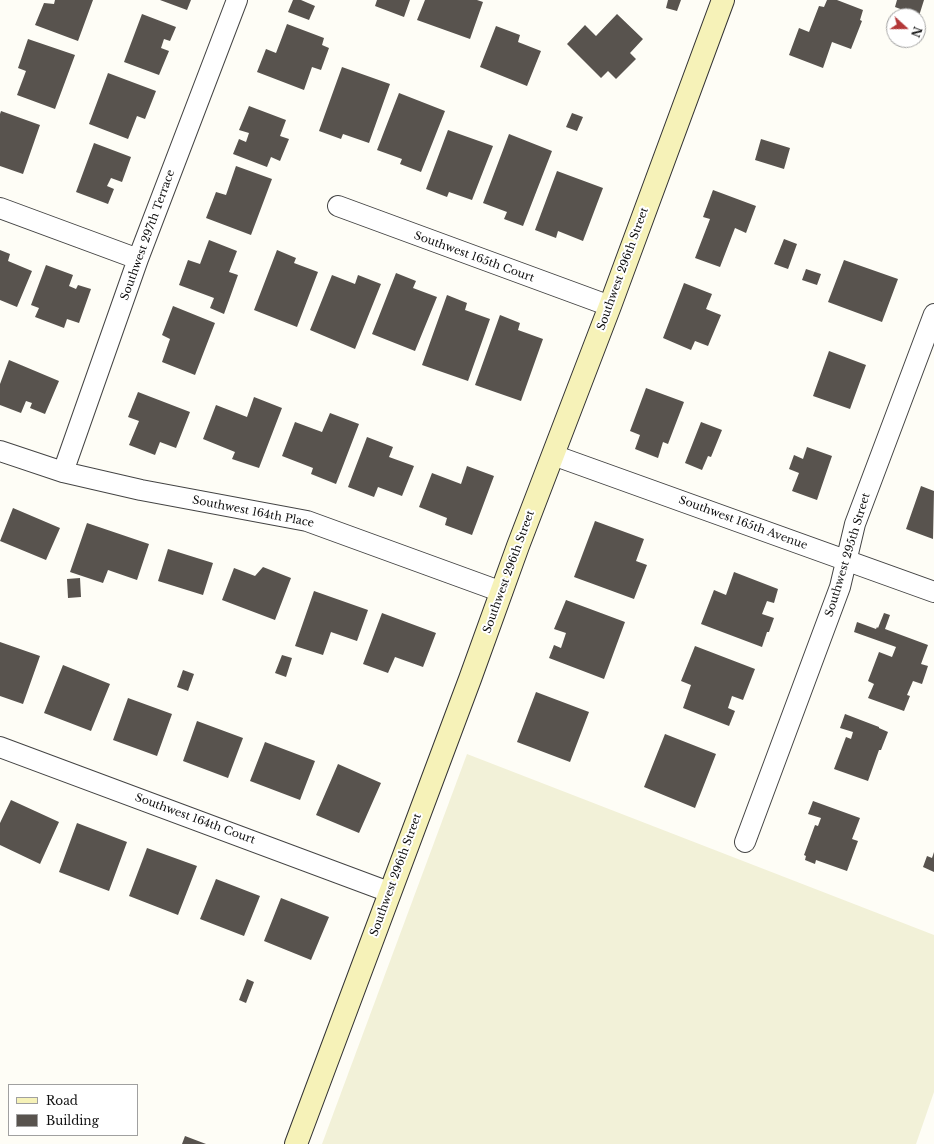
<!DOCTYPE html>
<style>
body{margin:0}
#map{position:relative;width:934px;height:1144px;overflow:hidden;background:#fefdf6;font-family:"Libre Baskerville",serif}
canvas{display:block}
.legend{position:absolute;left:8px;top:1084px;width:130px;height:52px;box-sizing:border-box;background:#fff;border:1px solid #a0a0a0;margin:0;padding:5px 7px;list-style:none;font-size:12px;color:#111}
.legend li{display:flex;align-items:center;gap:8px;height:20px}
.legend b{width:20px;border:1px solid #a0a0a0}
.north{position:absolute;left:886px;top:8px;width:40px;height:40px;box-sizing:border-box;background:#fff;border:1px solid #a0a0a0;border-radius:50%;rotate:111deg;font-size:11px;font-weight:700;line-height:16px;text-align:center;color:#111}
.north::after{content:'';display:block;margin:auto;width:14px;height:18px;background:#b33738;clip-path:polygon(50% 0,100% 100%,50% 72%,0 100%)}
</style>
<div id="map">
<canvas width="934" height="1144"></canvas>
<ul class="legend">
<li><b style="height:5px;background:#f6f2b8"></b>Road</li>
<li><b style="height:11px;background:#58534e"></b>Building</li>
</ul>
<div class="north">N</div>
</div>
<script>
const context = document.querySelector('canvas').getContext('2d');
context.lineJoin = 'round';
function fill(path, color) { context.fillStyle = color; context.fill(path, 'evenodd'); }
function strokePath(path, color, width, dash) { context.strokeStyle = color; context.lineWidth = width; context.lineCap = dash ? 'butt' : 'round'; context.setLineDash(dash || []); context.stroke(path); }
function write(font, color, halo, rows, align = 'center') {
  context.font = font + ' "Libre Baskerville",serif'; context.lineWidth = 4; context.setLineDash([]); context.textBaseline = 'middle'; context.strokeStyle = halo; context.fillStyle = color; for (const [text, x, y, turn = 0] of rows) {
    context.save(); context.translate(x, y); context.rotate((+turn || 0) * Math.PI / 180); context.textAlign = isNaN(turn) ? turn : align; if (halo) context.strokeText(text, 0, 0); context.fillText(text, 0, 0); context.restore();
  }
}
fill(new Path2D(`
 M467,754L934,935V1092L916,1144H322Z`), '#f2f1d8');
fill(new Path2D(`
 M55,0H93L78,41L35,25L44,3L54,4Z
 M160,0H191L187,10Z
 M293,0H301L315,6L309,20L288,12Z
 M377,0H410L404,17L375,6Z
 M425,0H477L483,2L470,39L417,20Z
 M668,0H681L677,11L666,8Z
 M827,0H837L863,10L860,20L862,21L851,49L832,42L823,68L789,55L799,28L809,32L819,6L824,7Z
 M897,0H924L919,16L895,7Z
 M142,14L176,27L170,41L164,39L161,48L169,51L159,75L124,62Z
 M617,14L643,39L630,53L636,59L616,79L608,71L601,78L567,44L585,25L596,36Z
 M287,24L324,38L322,45L329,48L321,70L312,67L304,90L257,72L266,49L276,53Z
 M496,26L520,35L518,42L541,51L527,86L480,67Z
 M28,39L75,55L55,109L17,95L26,71L18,68Z
 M342,67L390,84L369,143L343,134L341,139L319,131Z
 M108,73L156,91L145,119L137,116L128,139L89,124Z
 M399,93L445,111L421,172L400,164L402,159L377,150Z
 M249,106L286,120L280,136L289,139L280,161L271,157L267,167L233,154L239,139L246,142L249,133L239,130Z
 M1,111L40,125L23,174L0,166V114Z
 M572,113L583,117L577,131L566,127Z
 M448,130L493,146L472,200L449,192L447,197L426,189Z
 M509,134L552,151L523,226L504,219L507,212L483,203Z
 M761,139L790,148L784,169L755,160Z
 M94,143L131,157L122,182L111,178L107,186L114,189L108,204L76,192Z
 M236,166L272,179L251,235L206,218L216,192L226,195Z
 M557,171L603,188L583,241L558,231L556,238L535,230Z
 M713,190L756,206L746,233L735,228L720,267L695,258L710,219L703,217Z
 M784,239L797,244L788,269L774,264Z
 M209,240L237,251L229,272L238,275L224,314L210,308L214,298L179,285L188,260L200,264Z
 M0,250L10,254L8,261L32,271L17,307L0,300Z
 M277,250L296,258L294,263L318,272L297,327L254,310Z
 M844,260L898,279L882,322L828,302Z
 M46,265L73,275L69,286L76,289L78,285L91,289L79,323L67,319L64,328L35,317L39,308L31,305Z
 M806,269L821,274L817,285L802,280Z
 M396,273L416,281L413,288L437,297L415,351L372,334Z
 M332,275L355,284L358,275L381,284L355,349L310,330Z
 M684,283L712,294L706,309L721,315L708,346L695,341L691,350L663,338Z
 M447,295L467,303L465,310L490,319L468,381L422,365Z
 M173,306L215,323L195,375L162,362L170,339L162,335Z
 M500,315L520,323L518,330L543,339L521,401L475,385Z
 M829,351L866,365L850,409L813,396Z
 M9,360L59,381L45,414L30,408L32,403L26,401L21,413L0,405V384Z
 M646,388L684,402L668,444L663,442L658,458L635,449L640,435L630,431Z
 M138,392L190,412L176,448L160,442L155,455L129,445L139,421L128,417Z
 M254,397L282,408L259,468L232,459L235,452L203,439L216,405L247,417Z
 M330,413L359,424L336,484L311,474L313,468L282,456L295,422L322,432Z
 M701,422L722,430L711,457L708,456L702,470L685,463Z
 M367,437L393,447L389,457L414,466L402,496L378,487L374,497L348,487Z
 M807,447L832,456L817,500L792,491L799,473L789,469L794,455L803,459Z
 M467,466L494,476L472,535L445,525L447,518L419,507L432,473L461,484Z
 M921,486L934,491L933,539L906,529Z
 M13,508L60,528L46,560L0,541Z
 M595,521L644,539L636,561L647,565L634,599L574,577Z
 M87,523L149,544L137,580L108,570L103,583L70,572Z
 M168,549L213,563L203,595L158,581Z
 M263,567L291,578L275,620L222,600L234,568L255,576Z
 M734,572L778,589L774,603L767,601L762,614L774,618L769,632H767L762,647L701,624L714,590L726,595Z
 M80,578L81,597L68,598L67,579Z
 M314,591L368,610L357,641L331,632L323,655L295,646Z
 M566,600L625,622L604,679L549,658L554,645L561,648L566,633L554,629Z
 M382,613L436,633L423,667L395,657L388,673L363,664Z
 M884,613L890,615L885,629L928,645L921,664L928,666L922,684L913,681L907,695L910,696L904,711L868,698L874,684L868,681L879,652L892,657L896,647L854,632L857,622L876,629L877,627L878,628Z
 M0,642L40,656L23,704L0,696Z
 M695,646L755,669L743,700L732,696L728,708L735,711L729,726L683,708L691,685L681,681Z
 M282,655L292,658L286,677L275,673Z
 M63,665L110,684L91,731L44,713Z
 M183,670L194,674L188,691L177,687Z
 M536,692L589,712L570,762L517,742Z
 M128,698L172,714L157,756L113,740Z
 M845,714L879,727V728L888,732L881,750H879L868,781L834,769L846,737L851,739L853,732L840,728Z
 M197,721L243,738L228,778L183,761Z
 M665,734L716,754L695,808L644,787Z
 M265,742L315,761L300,800L250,781Z
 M338,764L381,783L359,833L316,815Z
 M11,800L59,822L40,864L0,845V823Z
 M813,801L860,818L852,839L858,841L847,871L816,860L815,864L805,860L806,856L804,855L815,825L818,826L821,818L808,814Z
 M77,823L127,842L109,891L59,872Z
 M147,848L197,866L178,915L129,896Z
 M934,852V872L923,867L927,856L932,858Z
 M216,879L260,896L244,936L200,919Z
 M281,898L329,917L311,960L264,941Z
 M247,979L254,982L246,1003L239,1000Z
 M185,1136L206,1144H182Z`), '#58534e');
const street = new Path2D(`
 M338,206L610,306
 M0,208L138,259
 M0,451L63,472L141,490L307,521L502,592
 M553,455L934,592
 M63,472L138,259L237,0
 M0,747L389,892
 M745,842L840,587L855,524L934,314`);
const secondary = new Path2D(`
 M296,1144L470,679L518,546L610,306L723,0`);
strokePath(street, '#444', 22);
strokePath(secondary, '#333', 24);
strokePath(street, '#fff', 20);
strokePath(secondary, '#f6f2b8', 22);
write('11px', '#111', '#fff', [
 ["Southwest 297th Terrace",148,235,-70],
 ["Southwest 165th Court",474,257,20],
 ["Southwest 296th Street",623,269,-70],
 ["Southwest 164th Place",253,512,11],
 ["Southwest 165th Avenue",743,523,20],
 ["Southwest 295th Street",848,555,-73],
 ["Southwest 296th Street",509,572,-70],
 ["Southwest 164th Court",195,819,20],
 ["Southwest 296th Street",396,875,-70]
]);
</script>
